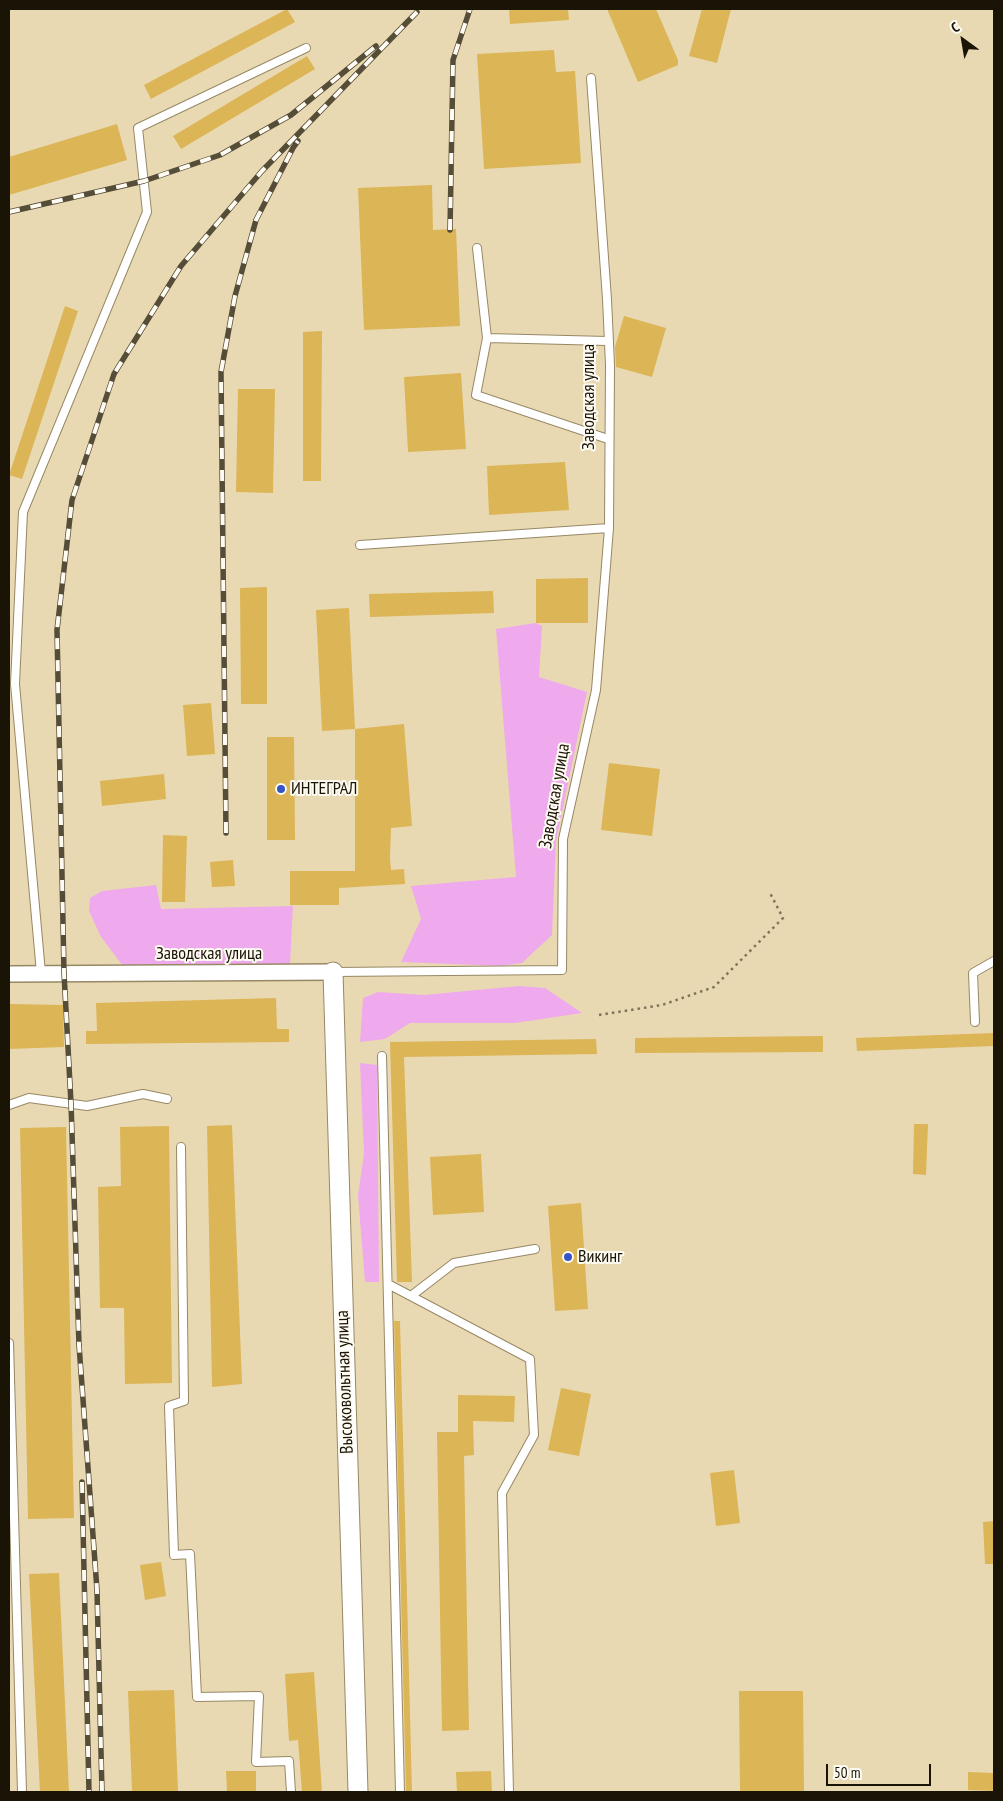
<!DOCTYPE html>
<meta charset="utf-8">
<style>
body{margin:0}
#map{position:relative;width:1003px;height:1801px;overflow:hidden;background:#e9d9b2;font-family:"PT Sans Narrow",sans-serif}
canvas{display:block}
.frame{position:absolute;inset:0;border:10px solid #1a1406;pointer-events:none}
.north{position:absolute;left:938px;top:15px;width:50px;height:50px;-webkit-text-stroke:4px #fefbf3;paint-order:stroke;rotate:328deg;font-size:14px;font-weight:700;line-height:20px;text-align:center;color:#1a1406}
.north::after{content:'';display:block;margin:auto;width:18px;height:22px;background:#1a1406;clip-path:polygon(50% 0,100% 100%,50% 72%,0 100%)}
.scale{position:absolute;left:826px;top:1764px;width:105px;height:22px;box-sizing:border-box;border:2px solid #1a1406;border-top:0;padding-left:6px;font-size:15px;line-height:18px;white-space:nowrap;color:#1a1406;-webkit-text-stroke:4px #fefbf3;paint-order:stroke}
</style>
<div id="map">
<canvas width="1003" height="1801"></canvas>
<div class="frame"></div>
<div class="north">С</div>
<div class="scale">50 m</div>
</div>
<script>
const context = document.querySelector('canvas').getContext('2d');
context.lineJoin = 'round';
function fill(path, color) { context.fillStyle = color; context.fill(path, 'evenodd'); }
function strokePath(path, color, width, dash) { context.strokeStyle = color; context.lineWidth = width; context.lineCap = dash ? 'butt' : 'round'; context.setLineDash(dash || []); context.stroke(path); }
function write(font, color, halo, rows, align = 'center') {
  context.font = font + ' "PT Sans Narrow",sans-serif'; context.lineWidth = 4; context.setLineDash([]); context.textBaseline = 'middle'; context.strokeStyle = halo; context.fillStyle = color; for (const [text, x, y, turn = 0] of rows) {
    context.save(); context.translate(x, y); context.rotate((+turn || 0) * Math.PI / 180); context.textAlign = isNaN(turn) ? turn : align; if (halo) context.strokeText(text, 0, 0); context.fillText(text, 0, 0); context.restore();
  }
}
fill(new Path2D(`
 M536,623L542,626L539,677L587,692L556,841L552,935L522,963L500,966L401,962L421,919L411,886L516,877L496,629Z
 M156,885L161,909L293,906L290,965L123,966L101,937L89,911L90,898L102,891Z
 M519,986L545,988L582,1013L515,1023H410L385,1039L360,1042L363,998L378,992L424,995Z
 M360,1063L377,1065L379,1282H365L358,1195L364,1154Z`), '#eeaaec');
fill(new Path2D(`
 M287,9L295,22L151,99L144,85Z
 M509,9H568L569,20L510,24Z
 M607,9H656L678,60V65L638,82Z
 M702,9H731L717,63L689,56Z
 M554,50L556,72L575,71L581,163L484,169L477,54Z
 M307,56L315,69L181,149L173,136Z
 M117,124L127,160L9,195V157Z
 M432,185L433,230L456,229L460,326L364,330L358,188Z
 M65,306L78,311L22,479L9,475Z
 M624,316L666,328L652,377L616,367L615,347Z
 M322,331L321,481H303V332Z
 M461,373L466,449L408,452L404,377Z
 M238,389H275L273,493L236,492Z
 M565,462L569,510L489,515L487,466Z
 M588,578V623H536V579Z
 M267,587V704H241L240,588Z
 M493,591L494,613L370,617L369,594Z
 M349,608L355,729L322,731L316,610Z
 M211,703L215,754L187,756L183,705Z
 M404,724L412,826L391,828L390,858L391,870L404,869L405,884L339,888V905H290V871H355V729Z
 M267,737H294L295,840H267Z
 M609,763L660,769L652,836L601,830Z
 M164,774L166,799L102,806L100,781Z
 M163,835L187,836L185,902H162Z
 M233,860L235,886L212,887L210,862Z
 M276,998L277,1029H289V1042L86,1044V1031H97L96,1003Z
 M9,1004L63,1005L64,1047L9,1049Z
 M994,1033V1046L857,1051L856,1038Z
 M823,1036V1052L635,1053V1038Z
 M596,1039L597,1054L404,1057L412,1282H397L390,1042Z
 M914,1124H928L926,1175L913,1174Z
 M232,1125L242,1384L212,1387L207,1126Z
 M169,1126L172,1383L125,1384L124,1308H100L98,1187L121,1186L120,1127Z
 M66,1127L74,1518L28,1519L20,1128Z
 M481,1154L484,1212L433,1215L430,1157Z
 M581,1203L588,1309L555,1311L548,1206Z
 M394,1321H400L412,1792H406Z
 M561,1388L591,1394L579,1456L548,1450Z
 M458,1395L515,1396L514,1422L473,1421L474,1455L464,1456L469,1730L442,1731L437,1432H458Z
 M734,1470L740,1523L716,1526L710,1473Z
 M994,1521V1564H985L983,1522Z
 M161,1562L166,1596L145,1600L140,1565Z
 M59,1573L69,1792H40L29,1574Z
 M314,1672L322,1792H302L298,1740L289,1741L285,1674Z
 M174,1690L178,1792H132L128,1691Z
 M739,1691H803L804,1792H740Z
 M226,1771H256V1792H227Z
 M491,1771L492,1792H457L456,1772Z
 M968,1772L994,1773V1791L968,1790Z`), '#dbb556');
const service = new Path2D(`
 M477,248L487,338L607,341
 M487,338L476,395L608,439
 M360,545L609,528
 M333,972L562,970L563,839L596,690L609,528L610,365L607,299L591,78
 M41,973L15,684L23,512L147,212L138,128L306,48
 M975,1022L973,973L994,961
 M382,1056L400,1792
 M9,1105L29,1098L87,1106L143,1094L167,1099
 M181,1147L184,1401L169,1406L174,1555L190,1554L197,1697L259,1696L256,1762L289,1761L291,1792
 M388,1284L530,1359L534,1435L502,1493L509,1792
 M411,1296L454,1263L535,1249
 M9,1343L22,1792`);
const minor = new Path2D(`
 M9,974L333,972`);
const tertiary = new Path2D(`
 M333,972L358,1792`);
strokePath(service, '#978865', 10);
strokePath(minor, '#978865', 18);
strokePath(tertiary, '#978865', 21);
strokePath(new Path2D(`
 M599,1015L662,1005L714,987L783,918L770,893`), '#7f745a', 2.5, [2.5, 4]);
strokePath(service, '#fff', 8);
strokePath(minor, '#fff', 15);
strokePath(tertiary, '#fff', 19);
const rail = new Path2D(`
 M9,212L144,181L220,155L291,115L376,46
 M450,230L453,60L470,9
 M226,833L221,372L235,296L256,220L293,148L298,141
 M82,1482L89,1792
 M102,1792L97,1590L79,1345L71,1103L64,973L57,630L72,500L114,374L181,266L262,171L417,12`);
strokePath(rail, '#564d38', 5.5);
strokePath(rail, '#fefbf3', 4, [11]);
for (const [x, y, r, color] of [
 [281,789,5,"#3554c5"],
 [568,1257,5,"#3554c5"]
]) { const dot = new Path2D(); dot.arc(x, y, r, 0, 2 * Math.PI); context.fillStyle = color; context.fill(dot); strokePath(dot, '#fefbf3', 2); }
write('18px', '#1a1406', '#fefbf3', [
 ["Заводская улица",589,397,-90],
 ["Заводская улица",555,796,-80],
 ["Заводская улица",209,954],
 ["Высоковольтная улица",345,1382,-92]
]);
write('18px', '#1a1406', '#fefbf3', [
 ["ИНТЕГРАЛ",291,789],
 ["Викинг",578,1257]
], 'left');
</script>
